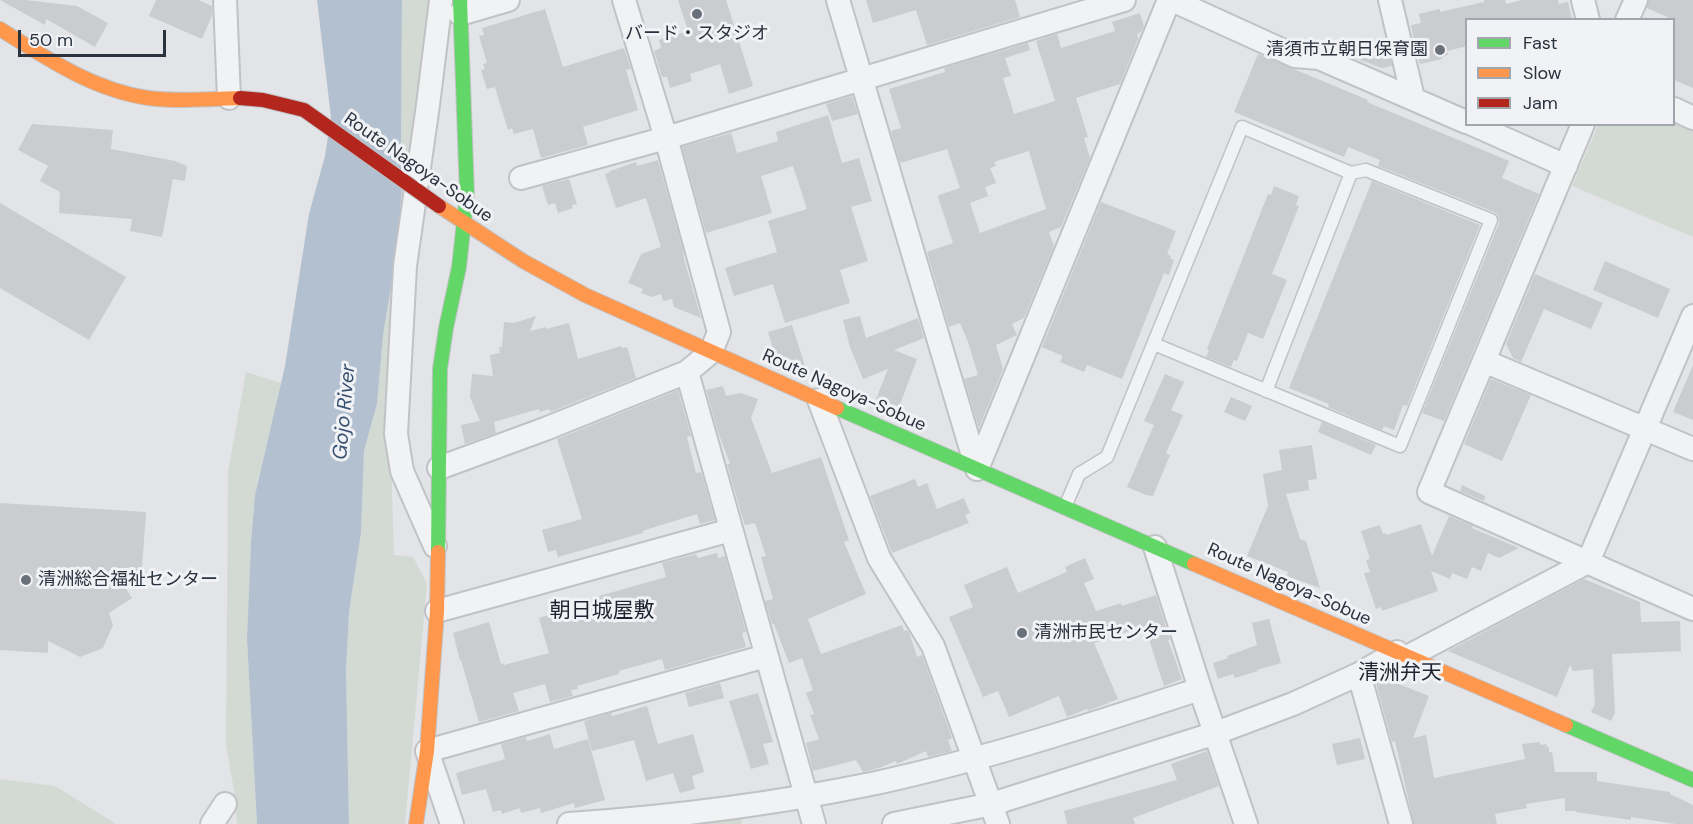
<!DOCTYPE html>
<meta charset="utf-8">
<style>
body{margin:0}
#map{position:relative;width:1693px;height:824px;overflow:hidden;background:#e2e4e7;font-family:"DM Sans",sans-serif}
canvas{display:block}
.legend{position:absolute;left:1465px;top:18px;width:210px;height:108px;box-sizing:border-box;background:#f0f2f6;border:2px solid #a1a5ac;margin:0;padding:8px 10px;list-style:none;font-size:18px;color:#2a323e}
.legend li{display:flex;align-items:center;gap:12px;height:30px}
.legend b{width:30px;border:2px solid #a1a5ac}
.scale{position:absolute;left:18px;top:30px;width:148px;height:27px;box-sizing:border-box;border:3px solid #2a323e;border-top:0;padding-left:8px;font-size:18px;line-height:21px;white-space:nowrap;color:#2a323e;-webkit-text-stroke:4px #f0f2f6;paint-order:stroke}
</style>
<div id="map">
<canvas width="1693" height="824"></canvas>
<ul class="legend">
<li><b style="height:8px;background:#63d668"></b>Fast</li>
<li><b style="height:8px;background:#ff974d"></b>Slow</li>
<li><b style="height:8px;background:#b3261e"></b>Jam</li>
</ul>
<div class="scale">50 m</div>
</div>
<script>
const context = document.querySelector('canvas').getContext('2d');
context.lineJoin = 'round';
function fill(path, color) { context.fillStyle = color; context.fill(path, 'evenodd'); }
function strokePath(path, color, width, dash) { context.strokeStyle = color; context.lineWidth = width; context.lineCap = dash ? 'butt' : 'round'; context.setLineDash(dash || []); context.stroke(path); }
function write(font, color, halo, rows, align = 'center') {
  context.font = font + ' "DM Sans","Noto Sans JP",sans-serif'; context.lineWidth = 6; context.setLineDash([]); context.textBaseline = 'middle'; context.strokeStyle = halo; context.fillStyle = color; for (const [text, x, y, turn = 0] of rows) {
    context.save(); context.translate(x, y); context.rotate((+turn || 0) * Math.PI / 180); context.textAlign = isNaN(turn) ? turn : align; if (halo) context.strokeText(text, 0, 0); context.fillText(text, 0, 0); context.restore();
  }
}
fill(new Path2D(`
 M402,0H433L415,166L401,157Z
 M1674,123L1693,131V237L1572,186L1598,125L1674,124Z
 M397,251L390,427L394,555L413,557L427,584L405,824H349L346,671L349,612L361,533L364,451L377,404L383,335Z
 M246,372L281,383L255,495L251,542L247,639L257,824H237L234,790L226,746L228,472Z
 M0,779L55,786L116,824H0Z
 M740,815L742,824H686Z`), '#d3dad3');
fill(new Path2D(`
 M317,0H402L401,157L404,163L397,251L383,335L377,404L364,451L361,533L349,612L346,671L349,824H257L247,639L251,542L255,495L285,366L309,214L325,156L331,117Z`), '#b3c0cf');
fill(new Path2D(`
 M0,0H25L77,6L108,23L95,47L46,19L45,25Z
 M156,0H198L212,6V15L202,39L149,16Z
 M678,0H726L753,86L729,94L720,64L690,74L692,81L670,88L667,77H662L654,51L661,48L659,40L688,31Z
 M866,0H1015L1020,17L927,45L916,10L873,23Z
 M1484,0H1505L1506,4L1522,0H1558L1559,4L1568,2L1572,20H1467V46L1447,51L1448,55L1442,57V59L1420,64L1413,40H1414L1411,25L1421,23L1419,14L1440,9V12L1484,2Z
 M1649,0H1693V88L1674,80V20L1647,8Z
 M545,9L563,67L624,48L631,69L626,70L638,110L583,127L588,145L541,158L533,129L514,134L512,128L508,130L495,87L487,89L481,70L485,69L483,64L487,63L479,36L484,35L482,28Z
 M1140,13L1144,26L1141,32L1137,34L1138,39L1120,84L1076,98L1088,137L1084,138L1090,158L1061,227L1049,232L1054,246L1024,318L1012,324L1017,335L996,345L1003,369L979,428L964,379L978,375L968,342L960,323L949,327L927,252L953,243L938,197L939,195L960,188L947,149L900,163L891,131L901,128L889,89L945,72L944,68L1028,43L1030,50L1005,58L1011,76L1003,78L1014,114L1055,101L1036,41L1057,34L1061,48L1115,31L1112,22ZM1029,151L1046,209L980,233L970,203L988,196L985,187L996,183L990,168L996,166L994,162Z
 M1387,46L1392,66L1382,68L1346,55Z
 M1258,54L1368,100L1367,102L1509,161L1502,178L1539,194L1444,421L1422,413L1499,223L1498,215L1494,212L1378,166L1380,160L1348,147L1344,157L1234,112Z
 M852,96L858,114L832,121L826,104Z
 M828,115L842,163L859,158L872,201L851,207L868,261L840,270L850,303L785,323L773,284L734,296L725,268L777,252L768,221L807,209L793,166L761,176L772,213L706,233L682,147L731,133L737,153L778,141L776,132Z
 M32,124L113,130L111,149L175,161L187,166L185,181L173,179L162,237L130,231L132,219L59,213L60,192L40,181L48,166L18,150Z
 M658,160L683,250L684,259L701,318L674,307L672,299L663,301L661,294L652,297L641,293L643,289L628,283L641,254L661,247L646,198L616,208L605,174L610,172V171L636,162L637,166Z
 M569,179L577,204L572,205L573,208L558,213L555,203L548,205L542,186Z
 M1372,181L1480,225L1407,406L1403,405L1394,430L1384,426L1382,430L1328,407L1329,404L1289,388Z
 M1274,186L1299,196L1296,205L1299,206L1272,274L1287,280L1263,339L1248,333L1237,361L1234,360L1231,367L1206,357L1209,350L1207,349L1268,194L1271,195Z
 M1101,202L1176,231L1167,254L1171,256L1170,258L1174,260L1169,275L1164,273L1122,379L1087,365L1084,372L1060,362L1063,356L1042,347Z
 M0,203L126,277L89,340L0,288Z
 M1605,261L1670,289L1658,318L1593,290Z
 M1535,274L1603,303L1591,329L1544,309L1521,362L1513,358L1506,344Z
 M536,316L530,331L546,327V329L569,323L578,359L621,346L622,348L627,347L636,378L550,412L549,409L540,412L539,409L494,422L496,433L465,444L461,425L480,421L470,397L472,374L493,376L490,355L500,353L499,347H502L504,322L514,323Z
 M860,316L866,338L918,318L924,338L894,350L917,359L899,407L876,399L888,369L863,379L850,347L843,320Z
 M792,325L805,366L776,358L768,332Z
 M1693,365V420L1673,412Z
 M1165,374L1184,382L1171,410L1183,415L1166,453L1170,455L1153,496L1146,495L1127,487L1154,425L1144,421Z
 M1491,379L1531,395L1502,461L1464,444Z
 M723,386L726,396L741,393L758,399L751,418L772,473L821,457L849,540L844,542L866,594L808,619L821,654L902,625L904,631L907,630L909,632L917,657L922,655L952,738L948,740L952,751L928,757L926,751L897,764L896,761L879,768L863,772L856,760L813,771L806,743L819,739L810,715L814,714L806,693L813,690L802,658L789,663L774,624H772L765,601L773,599L761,557L766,556L755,523L745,525L741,513L727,464H730L718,432L706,390Z
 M678,390L691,436L687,437L696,473L701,472L715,520L700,524L697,514L642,531L643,533L558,557L556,550L548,552L542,530L582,519L557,439Z
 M1231,397L1252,406L1245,421L1224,412Z
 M1322,422L1376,445L1371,455L1318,432Z
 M1312,445L1317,479L1308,480L1309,490L1286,494L1300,539L1306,541L1320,588L1287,576L1288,572L1247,556L1268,506L1263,474L1282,470L1279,450Z
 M915,479L918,487L927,483L937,509L964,498L970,513L965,515L969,523L892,553L870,496Z
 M1462,485L1485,496L1484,501L1460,491Z
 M0,503L146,512L141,582L121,581L132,598L109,613L113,625L103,648L80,657L48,641V653L0,650Z
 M1449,516L1473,526L1472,528L1519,548L1499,558L1488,553L1481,571L1472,567L1467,579L1452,573L1450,579L1431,571L1438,591L1382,611L1381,607L1376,609L1364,573L1370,572L1366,560L1370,559L1361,531L1380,525L1383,534L1386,533L1387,535L1421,524L1432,556Z
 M717,553L718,558L725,556L746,632L742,633L746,647L665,670L662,659L619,671V674L577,686L578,689L571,690L573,696L550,702L545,684L513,693L519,711L479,722L461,660L460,661L453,633L489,622L501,664L503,663L504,665L549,653L539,618L600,598L599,596L666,577L662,563L696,554L698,558Z
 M1085,558L1094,579L1084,583L1096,611L1121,603L1122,606L1156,595L1170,640H1168L1182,679L1164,686L1145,627L1136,630L1135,629L1094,643L1118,699L1088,711L1087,709L1067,717L1059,696L1009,717L998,691L983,697L949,617L973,607L964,585L1007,567L1018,593L1067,572L1065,567Z
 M1584,579L1640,602L1641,622L1680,621L1681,651L1612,654L1615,713L1611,721L1591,712L1595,704L1593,669L1573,671L1570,665L1557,697L1448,651Z
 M1269,619L1281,663L1257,670L1258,671L1235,678L1233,674L1218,679L1213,663L1228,658L1227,656L1257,645L1252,623Z
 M1381,677L1429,696L1413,738L1426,735L1434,778L1525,759L1522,744L1540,742V745L1546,744L1547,747H1549V752H1552L1555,772H1597V781L1670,792V794L1693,805V824H1676L1631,817V820L1576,812V811H1565V798L1526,804L1527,808L1495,814L1497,824H1414L1395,741L1392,742L1375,680Z
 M720,683L724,698L689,707L685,693Z
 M758,693L773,742L763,744L769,764L751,769L729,701Z
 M647,706L658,744L693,734L704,772L692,776L695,789L680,793L673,773L646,781L634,740L592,751L584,721L611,713L612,716Z
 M550,734L554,749L588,739L605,800L575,808L574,803L541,813L540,808L521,813L520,808L502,814L501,810L493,812L486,789L462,795L456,773L505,759L501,744L526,737L527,741Z
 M1360,738L1365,759L1337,765L1332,744Z
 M1207,751L1219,786L1133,818L1135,824H1067L1064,811L1177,780L1171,764Z`), '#cacccf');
const lane = new Path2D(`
 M1154,344L1400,446L1491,220L1366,170L1351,173
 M1065,507L1079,474L1107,457L1242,127L1351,173L1266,391`);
const street = new Path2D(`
 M225,0L229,98
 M624,0L666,138L719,332L711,352L687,372L814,824
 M838,0L977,469
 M1172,0L1295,56L1319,58L1466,122
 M1390,0L1413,98
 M1583,0L1588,20
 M460,14L508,0
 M1627,20L1636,0
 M1674,109L1693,118
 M1472,124L1566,166
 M1583,124L1429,492L1693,609
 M521,178L666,138L1124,0
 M1484,361L1693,449
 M819,400L879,558L933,646L998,824
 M439,468L545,429L687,372
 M977,469L1169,0
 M435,546L402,471L396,434L405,266L428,105L441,0
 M1155,547L1200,689L1246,824
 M437,611L731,530
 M1407,657L1588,562L1693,316
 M1359,674L1401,824
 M212,824L225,804
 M452,824L427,751L766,656
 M569,824C671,817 775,804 876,783C986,759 1093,724 1200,689
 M894,824L992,804L1216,733L1293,704L1359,674L1397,652`);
const fast = new Path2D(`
 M837,408L1194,564
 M438,552L440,369L446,328L459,267L467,194L460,0
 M1566,725L1693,780`);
const slow = new Path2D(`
 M0,29C46,58 93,90 148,98C179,102 210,99 240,98
 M439,206L523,261L585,295L837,408
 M1194,564L1566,725
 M416,824L427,751L437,611L438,552`);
strokePath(lane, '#c0c2c5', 15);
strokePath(street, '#c0c2c5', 26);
strokePath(fast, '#c0c2c5', 16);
strokePath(slow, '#c0c2c5', 16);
strokePath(lane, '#f1f2f4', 12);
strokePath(street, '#f1f2f4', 22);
strokePath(fast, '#63d668', 14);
strokePath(slow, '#ff974d', 14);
const jamBridge = new Path2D(`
 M240,98L263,100L304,110L439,206`);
strokePath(jamBridge, '#bfc1c4', 16, []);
strokePath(jamBridge, '#b3261e', 14);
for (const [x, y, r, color] of [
 [697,14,6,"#6a7079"],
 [1440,50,6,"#6a7079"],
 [26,580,6,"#6a7079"],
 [1022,633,6,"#6a7079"]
]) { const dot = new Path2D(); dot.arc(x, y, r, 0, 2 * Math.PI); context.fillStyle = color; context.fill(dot); strokePath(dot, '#f0f2f6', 2); }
write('18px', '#2a323e', '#f0f2f6', [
 ["バード・スタジオ",697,34,"center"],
 ["清須市立朝日保育園",1428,50,"right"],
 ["清洲総合福祉センター",38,580],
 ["清洲市民センター",1034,633]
], 'left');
write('18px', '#2a323e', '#f0f2f6', [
 ["Route Nagoya-Sobue",418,168,35],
 ["Route Nagoya-Sobue",844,391,24],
 ["Route Nagoya-Sobue",1289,585,24]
]);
write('italic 20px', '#38506f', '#f0f2f6', [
 ["Gojo River",345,412,-85]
]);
write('21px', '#1d232f', '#f0f2f6', [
 ["朝日城屋敷",602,611],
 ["清洲弁天",1400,673]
]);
</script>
